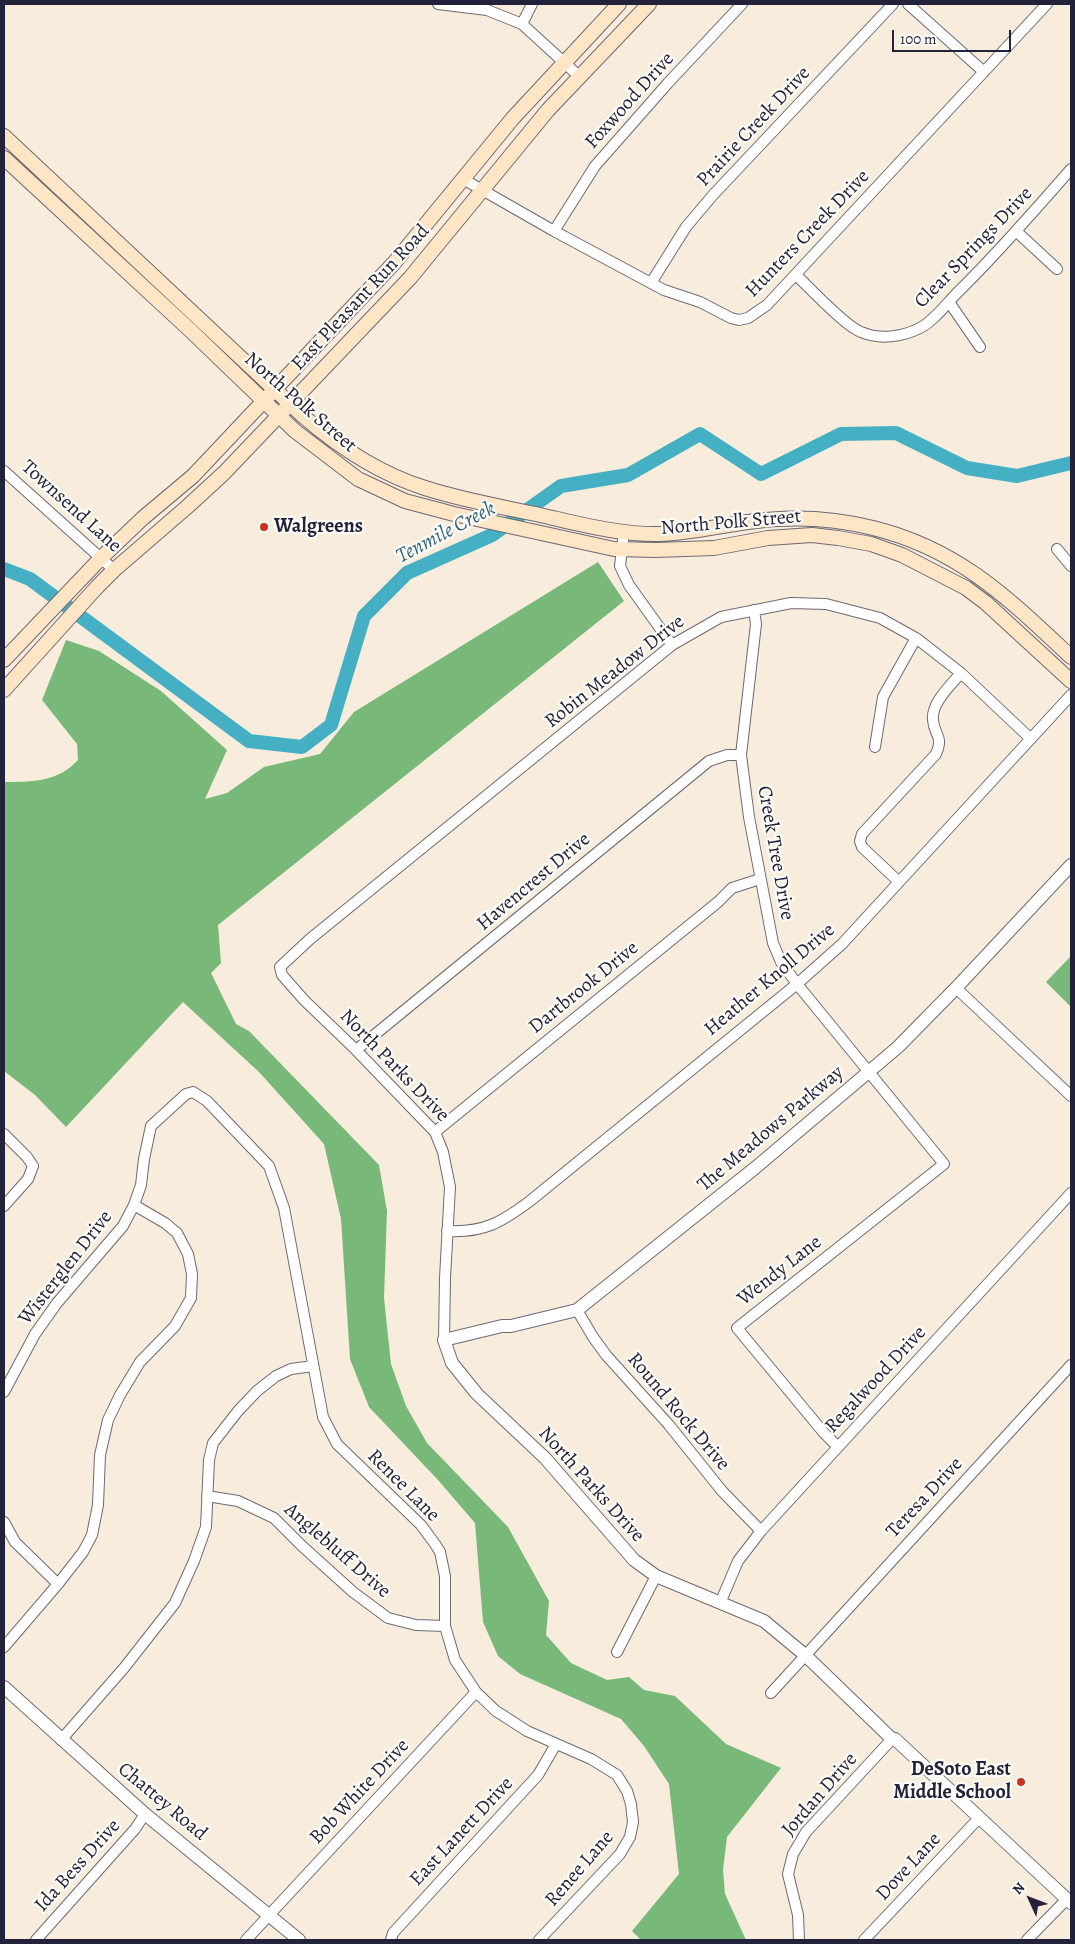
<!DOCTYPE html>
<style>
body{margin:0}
#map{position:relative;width:1075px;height:1944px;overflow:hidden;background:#f8eddc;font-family:Alegreya,serif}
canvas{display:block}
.frame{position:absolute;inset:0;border:5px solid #22223b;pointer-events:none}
.north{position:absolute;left:1005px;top:1874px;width:50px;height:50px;-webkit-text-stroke:4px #fdfcf7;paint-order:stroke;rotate:313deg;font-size:14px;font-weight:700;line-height:20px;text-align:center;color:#22223b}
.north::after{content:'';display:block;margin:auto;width:18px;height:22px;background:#22223b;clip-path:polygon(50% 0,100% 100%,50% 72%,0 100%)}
.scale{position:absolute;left:892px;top:30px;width:119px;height:22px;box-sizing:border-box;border:2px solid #22223b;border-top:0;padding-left:6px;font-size:15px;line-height:18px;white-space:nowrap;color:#22223b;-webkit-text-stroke:4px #fdfcf7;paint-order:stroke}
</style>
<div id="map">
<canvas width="1075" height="1944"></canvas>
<div class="frame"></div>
<div class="north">N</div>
<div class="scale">100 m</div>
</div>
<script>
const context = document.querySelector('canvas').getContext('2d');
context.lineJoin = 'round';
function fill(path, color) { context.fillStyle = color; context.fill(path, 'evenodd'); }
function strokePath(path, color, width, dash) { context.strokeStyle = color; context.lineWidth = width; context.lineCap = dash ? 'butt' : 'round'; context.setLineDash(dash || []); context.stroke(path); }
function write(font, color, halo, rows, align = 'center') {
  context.font = font + ' Alegreya,serif'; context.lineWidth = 4.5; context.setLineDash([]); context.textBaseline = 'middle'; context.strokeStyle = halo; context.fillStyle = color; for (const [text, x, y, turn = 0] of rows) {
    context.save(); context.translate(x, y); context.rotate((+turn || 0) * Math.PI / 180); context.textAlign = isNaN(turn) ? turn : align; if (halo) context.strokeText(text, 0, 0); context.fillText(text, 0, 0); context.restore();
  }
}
fill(new Path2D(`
 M598,562L624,601L218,925L221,963L211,973L236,1024L249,1031L379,1165L387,1211L384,1298L391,1364L406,1406L427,1443L508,1527L549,1601L546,1635L571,1663L607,1680L629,1677L644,1690L675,1696L726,1744L781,1768L727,1837L723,1870L725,1894L746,1940H641L632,1931L679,1874L669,1784L644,1746L621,1719L520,1674L498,1656L483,1622L475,1523L438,1480L369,1407L350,1359L341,1219L324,1144L259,1072L183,1002L66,1127L35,1095L4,1071V782C32,782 58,782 78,760L77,744L42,700L66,640L99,651L161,691L227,750L205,799L227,793L264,767L320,754L354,712Z
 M1071,956V1007L1046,982Z`), '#78b879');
strokePath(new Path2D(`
 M4,569L30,579L249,741L302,747L331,725L364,616L407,573L492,535L561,486L628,475L700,434L761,474L841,434L896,433L967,468L1017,476L1071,463`), '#45afc4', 14);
const minor = new Path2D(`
 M438,4L487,10L522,24L580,77
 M908,4L984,72
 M522,24L532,4
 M463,179L554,231L664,290L700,302L731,318L739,320L748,318L767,305L1047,4
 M554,231L595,166L668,83L742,4
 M1016,231L1057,269
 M796,275C810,288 845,326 861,332C880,340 902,337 920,328C935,320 946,304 958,292C998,253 1034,211 1071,169
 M651,283L686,227L713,195L893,4
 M949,302L980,347
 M4,471L114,570
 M624,532L620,566L629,585L672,645
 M1057,549L1071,566
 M754,610L756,624L741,755L749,817L773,943L781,962L797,984L944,1164L737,1328L824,1433L838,1447
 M875,747L883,697L916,638
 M899,882L862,847L860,841L862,834L936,754C944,735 934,736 933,720C931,703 951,685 961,673
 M956,988L1071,1096
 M356,1050L709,761L727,755H741
 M435,1132L718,902L732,888L760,879
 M4,1134L27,1157L33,1166L28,1179L4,1206
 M447,1231C484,1233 502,1222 530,1201L797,984L842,944L1071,695
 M577,1310L593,1337L606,1355L669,1425L722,1491L761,1531
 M444,1340L445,1278L450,1187L443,1152L435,1132L356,1050L304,1000L282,975L280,967L310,939L672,645L721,617L791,603L826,604L880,618L916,638L961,673L1031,739
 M4,1392L35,1334L57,1303L123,1226L134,1205L141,1185L144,1159L151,1126L186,1094L193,1092L207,1101L269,1166L284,1208L323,1417L337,1444L421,1525L435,1544L440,1552L445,1576V1626L455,1660L476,1692L496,1711L527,1731L591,1759L617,1775L627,1791L631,1804L633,1822L630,1837L620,1854L539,1940
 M207,1496L238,1501L274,1518L302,1546L353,1592L388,1618L416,1625L445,1626
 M4,1522L15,1542L58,1584
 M721,1601L738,1561L761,1531L1071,1193
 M4,1647L58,1584L83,1552L92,1535L98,1505L100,1455L108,1420L120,1395L140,1362L175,1326L191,1298L192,1274L188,1254L177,1233L165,1223L134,1205
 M617,1652L656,1576
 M771,1693L1071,1365
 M61,1740L124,1668L175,1603L194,1561L206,1527L209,1460L213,1443L238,1411L257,1391L276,1376L291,1369L313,1366
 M36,1940L135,1829L145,1814
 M246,1940L476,1692
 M391,1940L393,1933L538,1775L556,1744
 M799,1940L798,1915L788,1874L793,1854L806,1832L892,1739
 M864,1940L979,1818
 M1027,1940L1067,1899`);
const tertiary = new Path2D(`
 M1071,865L956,988L898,1047L755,1168L577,1310L511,1326H502L444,1340L452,1363L477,1394L545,1458L634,1560L656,1576L764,1621L805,1655L892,1739H895L1071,1903
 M4,1687L145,1814L299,1940`);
const secondary = new Path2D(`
 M4,136L303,416C339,447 380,474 425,488C462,500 502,507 540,515C580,524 620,535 660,534C690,533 718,526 748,522C789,516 833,518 873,528C959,549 1009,599 1071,657
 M4,158L190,330L295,431L358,479L405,501L454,514L614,549L656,550L714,548L768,538L812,535L838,538L871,544L902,555L966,588L986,603L1071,681
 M4,660L101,558L143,518L193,476L394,263L513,118L619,4
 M4,690L97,587L114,570L187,507L224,473L410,278L548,110L649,4`);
strokePath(minor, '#6d6973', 12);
strokePath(tertiary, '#6d6973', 14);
strokePath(secondary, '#6d6973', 16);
strokePath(minor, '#fff', 10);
strokePath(tertiary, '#fff', 12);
strokePath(secondary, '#fde5c5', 14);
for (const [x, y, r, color] of [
 [264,527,5,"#c8321e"],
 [1021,1782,5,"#c8321e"]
]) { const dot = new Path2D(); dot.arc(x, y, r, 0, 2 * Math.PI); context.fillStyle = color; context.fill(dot); strokePath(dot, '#fdfcf7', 2); }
write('20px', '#22223b', '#fdfcf7', [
 ["Foxwood Drive",630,101,-48],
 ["Prairie Creek Drive",754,127,-47],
 ["Hunters Creek Drive",808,234,-46],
 ["Clear Springs Drive",974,248,-46],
 ["East Pleasant Run Road",361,298,-47],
 ["North Polk Street",300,403,41],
 ["Townsend Lane",71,507,42],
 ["North Polk Street",731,523,-5],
 ["Robin Meadow Drive",615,672,-38],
 ["Creek Tree Drive",775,853,80],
 ["Havencrest Drive",534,882,-40],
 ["Heather Knoll Drive",770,980,-40],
 ["Dartbrook Drive",584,988,-39],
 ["North Parks Drive",394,1066,46],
 ["The Meadows Parkway",771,1129,-40],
 ["Wisterglen Drive",66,1268,-52],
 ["Wendy Lane",780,1271,-38],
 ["Regalwood Drive",876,1380,-47],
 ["Round Rock Drive",678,1412,50],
 ["North Parks Drive",591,1485,48],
 ["Renee Lane",403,1486,45],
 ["Teresa Drive",925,1498,-47],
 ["Anglebluff Drive",337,1551,41],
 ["Bob White Drive",360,1792,-47],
 ["Jordan Drive",820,1795,-49],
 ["Chattey Road",162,1802,40],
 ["East Lanett Drive",462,1832,-47],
 ["Ida Bess Drive",78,1866,-48],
 ["Dove Lane",909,1867,-47],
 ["Renee Lane",580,1869,-49]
]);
write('bold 20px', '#22223b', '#fdfcf7', [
 ["Walgreens",274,527],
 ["DeSoto East",1011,1770,"right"],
 ["Middle School",1011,1793,"right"]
], 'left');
write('italic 21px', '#326179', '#fdfcf7', [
 ["Tenmile Creek",446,533,-28]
]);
</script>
